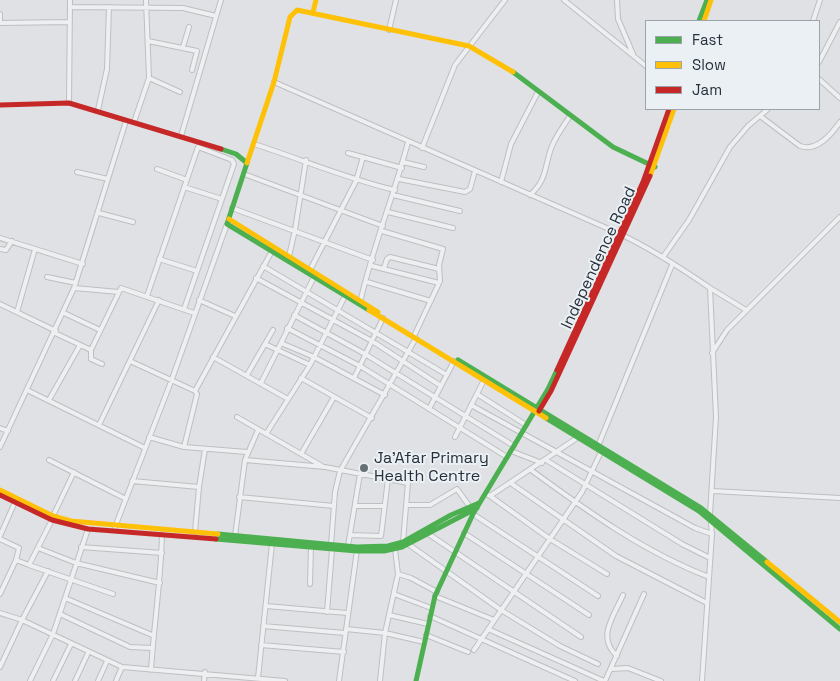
<!DOCTYPE html>
<style>
body{margin:0}
#map{position:relative;width:840px;height:681px;overflow:hidden;background:#dfe1e4;font-family:"Space Grotesk",sans-serif}
canvas{display:block}
.legend{position:absolute;left:645px;top:20px;width:175px;height:90px;box-sizing:border-box;background:#ebf0f4;border:1px solid #9ca4ab;margin:0;padding:6px 9px;list-style:none;font-size:15px;color:#26313d}
.legend li{display:flex;align-items:center;gap:10px;height:25px}
.legend b{width:25px;border:1px solid #9ca4ab}
</style>
<div id="map">
<canvas width="840" height="681"></canvas>
<ul class="legend">
<li><b style="height:6px;background:#4caf50"></b>Fast</li>
<li><b style="height:6px;background:#ffc107"></b>Slow</li>
<li><b style="height:6px;background:#c62828"></b>Jam</li>
</ul>
</div>
<script>
const context = document.querySelector('canvas').getContext('2d');
context.lineJoin = 'round';
function strokePath(path, color, width, dash) { context.strokeStyle = color; context.lineWidth = width; context.lineCap = dash ? 'butt' : 'round'; context.setLineDash(dash || []); context.stroke(path); }
function write(font, color, halo, rows, align = 'center') {
  context.font = font + ' "Space Grotesk",sans-serif'; context.lineWidth = 4; context.setLineDash([]); context.textBaseline = 'middle'; context.strokeStyle = halo; context.fillStyle = color; for (const [text, x, y, turn = 0] of rows) {
    context.save(); context.translate(x, y); context.rotate((+turn || 0) * Math.PI / 180); context.textAlign = isNaN(turn) ? turn : align; if (halo) context.strokeText(text, 0, 0); context.fillText(text, 0, 0); context.restore();
  }
}
const street = new Path2D(`
 M564,0L646,66
 M617,0L618,19L633,54
 M70,7L183,8L216,16
 M0,14V23
 M813,21L820,0
 M0,23L69,22
 M389,30L396,0
 M148,41L197,51L192,70
 M183,47L189,27
 M819,62L840,22
 M149,78L180,92
 M819,79L840,98
 M274,82L618,233C650,248 681,268 710,288L716,417L710,514L712,534L702,681
 M69,103L70,0
 M98,110L107,69L109,7
 M760,116L800,146C817,152 831,135 840,122
 M134,122L149,78L146,0
 M181,136L221,0
 M254,144C301,159 347,179 395,190
 M422,148L455,65L505,0
 M348,153L402,168
 M403,162L424,167
 M157,169L187,180
 M77,172L108,179
 M244,174L383,226
 M399,179L465,192L470,189L475,171
 M501,182L511,144L538,92
 M184,187L222,199
 M393,195L460,211
 M530,195C548,179 544,166 552,146C556,136 564,125 570,116
 M232,208L373,260
 M388,212L453,228
 M99,213L133,222
 M382,231L443,249L439,265L440,281L415,334
 M0,238L83,264
 M0,249L6,250L12,241
 M289,256L295,230L306,160
 M663,257L689,220L730,147L748,126L768,109
 M159,259L197,271
 M263,266L447,375
 M372,266L439,283
 M384,268L387,259L390,257L439,269
 M310,270L356,181L363,157
 M47,277L76,283
 M256,278L372,341L441,386
 M367,282L431,301
 M74,288L119,292
 M710,288L746,310
 M147,296L198,147
 M199,300L235,316
 M360,303C372,248 394,196 408,142
 M0,304L56,331
 M184,309L234,164L232,160L198,147
 M17,312L35,249
 M64,313L100,330
 M294,315L365,354L514,446
 M287,328L360,366L507,457
 M55,333L91,350
 M281,343L314,357L385,395
 M265,344L310,365
 M712,353L727,330L840,217
 M213,357L288,399
 M130,361L195,391L197,394L184,447
 M102,364L91,359V350L121,288L194,313
 M247,375L273,330
 M301,378L372,418
 M354,378L383,318
 M261,383L314,277
 M27,390L145,448
 M195,391L272,251
 M477,394L526,425
 M49,400L80,345
 M471,405L695,528L712,534
 M429,409L454,361
 M237,417L322,466
 M99,425L159,300
 M0,428L8,431
 M266,434L310,365L345,296
 M149,437L184,447L247,452
 M455,437L484,380
 M598,446L672,265
 M0,447L74,288L126,121
 M511,451L542,463
 M301,454L334,397
 M49,460L126,499
 M245,460L325,467L408,483L403,542
 M546,460L682,544L710,558
 M531,470C587,511 644,552 709,577
 M132,481L199,487
 M512,484L616,556L707,603
 M713,491L840,498
 M486,494L490,496L577,438
 M490,496L550,539L607,574
 M239,497L334,506
 M407,505H430L457,489L470,507
 M355,506H384
 M473,514L598,596
 M53,516L74,472
 M115,527L172,379L227,224
 M195,532L199,487L205,449
 M427,533L581,637
 M464,533L589,615
 M350,535L381,536L388,479
 M0,536L15,502
 M235,536L245,460L258,430
 M0,539L19,548L16,560
 M408,544L501,610L560,646L598,664
 M331,545L335,492L340,471L416,338
 M348,546L360,474
 M81,547L162,553
 M38,548L76,563L160,583
 M29,565L113,594
 M398,574L411,578L437,592
 M310,584L311,547
 M0,594L16,560L29,565L52,520
 M394,594L431,608
 M435,596L494,620
 M65,598L152,635
 M266,606L347,613
 M327,612L332,550
 M0,613L22,620L122,667L285,681
 M60,614L130,647L152,648
 M389,615L428,624
 M430,616L575,681
 M263,626L345,633
 M346,629L385,633L424,642
 M488,629L604,681
 M426,635L468,652
 M261,645L344,652
 M474,650L582,492L601,452
 M617,656C596,637 614,616 623,595
 M0,667L22,620L48,571
 M611,669L628,668L661,681
 M151,670C154,624 161,580 162,534
 M258,678L272,544
 M30,681L53,634L88,529
 M53,681L71,644
 M75,681L88,653
 M98,681L107,661
 M116,681L122,667
 M204,681L205,672
 M339,681L357,550
 M380,681L385,633L398,574L395,549
 M605,681L644,594`);
strokePath(street, '#bdbfc2', 6);
strokePath(street, '#eeeff1', 4);
strokePath(new Path2D(`
 M699,21L707,0
 M513,72L613,147L655,167
 M221,149L236,154L247,163L227,224L369,310
 M458,360L701,508L767,562
 M546,418L699,511L840,629
 M218,534L357,547L388,546L403,542L451,515L479,503
 M216,539L357,551H384L402,547L477,508
 M416,681L435,596L473,514L548,389L557,370`), '#4caf50', 5);
strokePath(new Path2D(`
 M313,12L316,0
 M704,21L711,0
 M247,163L274,82L290,17L297,10L469,46L513,72
 M650,176L674,109
 M229,219L378,312
 M369,310L546,418
 M0,490L53,516L71,521L218,534
 M767,562L840,622`), '#ffc107', 5);
strokePath(new Path2D(`
 M0,105L69,103L221,149
 M557,370L643,182L669,109
 M539,411L551,391L650,176
 M0,495L52,520L88,529L216,539`), '#c62828', 5);
for (const [x, y, r, color] of [
 [364,468,5,"#676f77"]
]) { const dot = new Path2D(); dot.arc(x, y, r, 0, 2 * Math.PI); context.fillStyle = color; context.fill(dot); strokePath(dot, '#ebf0f4', 2); }
write('16px', '#26313d', '#ebf0f4', [
 ["Independence Road",599,258,-65]
]);
write('16px', '#26313d', '#ebf0f4', [
 ["Ja'Afar Primary",374,459],
 ["Health Centre",374,477]
], 'left');
</script>
